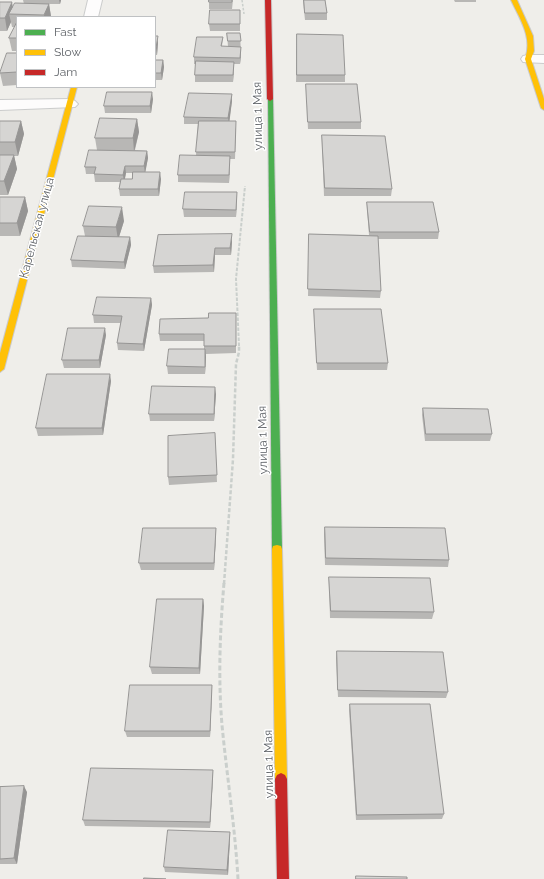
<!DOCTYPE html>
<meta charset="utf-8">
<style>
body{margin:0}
#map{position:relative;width:544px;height:879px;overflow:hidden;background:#efeeea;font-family:Raleway,sans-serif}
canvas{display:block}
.legend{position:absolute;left:16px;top:16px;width:140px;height:72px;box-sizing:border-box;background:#fff;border:1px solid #bfc1c3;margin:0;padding:5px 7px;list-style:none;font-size:12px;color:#5f6368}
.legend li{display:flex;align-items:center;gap:8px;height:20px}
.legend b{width:20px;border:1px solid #bfc1c3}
</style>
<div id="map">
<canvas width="544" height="879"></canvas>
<ul class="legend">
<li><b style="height:5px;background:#4caf50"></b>Fast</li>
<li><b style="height:5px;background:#ffc107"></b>Slow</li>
<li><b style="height:5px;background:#c62828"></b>Jam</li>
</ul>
</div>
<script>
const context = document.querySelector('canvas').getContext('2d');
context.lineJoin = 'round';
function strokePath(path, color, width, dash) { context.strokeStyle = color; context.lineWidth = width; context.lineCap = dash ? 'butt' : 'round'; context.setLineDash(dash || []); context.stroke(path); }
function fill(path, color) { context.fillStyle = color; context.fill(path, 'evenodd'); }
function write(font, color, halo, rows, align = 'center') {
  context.font = font + ' Raleway,sans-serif'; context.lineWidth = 3; context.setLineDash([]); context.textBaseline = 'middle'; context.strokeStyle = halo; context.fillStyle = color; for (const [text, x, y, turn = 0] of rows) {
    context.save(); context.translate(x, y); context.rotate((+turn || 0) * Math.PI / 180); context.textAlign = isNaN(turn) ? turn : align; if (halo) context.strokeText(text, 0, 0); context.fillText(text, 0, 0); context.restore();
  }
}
const street = new Path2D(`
 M88,0H102L98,17H84Z
 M528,55H544V63L523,62L521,59L523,56Z
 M70,99L75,101L78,104L75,107L0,110V100Z`);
const fast = new Path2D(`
 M268,98L273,99L282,549L281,552L277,553L273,552L272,549Z`);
const slow = new Path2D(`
 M511,0H517L533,36L534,51L531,59L544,99V110L541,108L525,59C533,38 520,19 511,0Z
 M71,87H77L4,369L0,372V353Z
 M277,545L281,546L282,549L287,779L285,783L281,785L277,783L275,779L272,549L273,546Z`);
const jam = new Path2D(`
 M265,0H271L273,99L270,101L267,99Z
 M281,773L285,775L287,779L289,879H277L275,779L277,775Z`);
strokePath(street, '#cbcccc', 2);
strokePath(fast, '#cacacb', 2);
strokePath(slow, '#cacacb', 2);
strokePath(jam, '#cacacb', 2);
strokePath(new Path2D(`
 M242,0L244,14`), '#cacfcc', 1.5, [2.5, 1.5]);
strokePath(new Path2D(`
 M239,346L236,279L245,186`), '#cacfcc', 2, [3.5, 1.5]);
strokePath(new Path2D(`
 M224,584L233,459L236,364L239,352V345`), '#cacfcc', 2.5, [4, 2]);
strokePath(new Path2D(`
 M224,583C220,630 218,678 222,725C227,777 235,827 238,879`), '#cacfcc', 3, [5, 2.5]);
fill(street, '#fdfcfc');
fill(fast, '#4caf50');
fill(slow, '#ffc107');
fill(jam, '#c62828');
fill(new Path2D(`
 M23,0H61L60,4H49L51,17H17V51H12L9,38L15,27H12L11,22L7,31H0V2L13,7L24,4Z
 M209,0H233L232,9H209Z
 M303,0H325L327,13V20H305Z
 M454,0H476V2H455Z
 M240,10V31H210L209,24Z
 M227,33H240L241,54L240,64H234L233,82H195V75L196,64H194V57L223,37L222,46L228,47Z
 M297,34L345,75V82H296Z
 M155,36L158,43L157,55H155Z
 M17,53V85L3,86L0,73Z
 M155,60H163L164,67L162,80H155Z
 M306,84L361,122V129H308Z
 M232,94V101L229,121L236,128L235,159H230L229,183L178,182V175L196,155L198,124H184V117Z
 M153,99L151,113H105L104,106Z
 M137,119L139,132L135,150L147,151L148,158L145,172L161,179L159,196H120L119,189L120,182H95L94,174H86L85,167L97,150L95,138ZM126,173H132V179H125Z
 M0,121H21L24,134L18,156H14L17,169L8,195H0Z
 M322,135L392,189L391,196H324L322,142Z
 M237,192L236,217H184L183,209Z
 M0,197H25L28,211L20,236H0Z
 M367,202L439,232L438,239H378L381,291L380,298L308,296L309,234L369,235L367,209Z
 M124,221L119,237H130L131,245L125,269L72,267L71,260L85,236L83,226Z
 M232,242L231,255H215L214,272L154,273L153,266Z
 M151,298L152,305L144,351L118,350L117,343L121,323H94L93,315Z
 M314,309L388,363L387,370H317L314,316Z
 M236,313V353L206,354L205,374H168L167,366L204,349V341H160L159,334L208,318Z
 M106,335L100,368H64L62,360Z
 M111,381L103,435L38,436L36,428Z
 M216,394L214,421H150L149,414Z
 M423,408L492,434L490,441H425L422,415Z
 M215,433L217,482L169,485L168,477Z
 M325,527L449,560L448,567L325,565L324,534Z
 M216,528V535L214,570H141L139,563Z
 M329,577L434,612L432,619L330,618L329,584Z
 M203,599L204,606L200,674H152L150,667Z
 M337,651L448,692L446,698L338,697L336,658Z
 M212,685V691L210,737H127L125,731Z
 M350,704L444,814L442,819L356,820L349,710Z
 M213,770V776L210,828L85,826L83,820Z
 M0,787L27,792L17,864H0Z
 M230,832V838L228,875L165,872L164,867Z`), '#b8b7b5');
fill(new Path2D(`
 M59,0H61L60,4Z
 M12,2L14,14H9L11,22L7,31L5,18Z
 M49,4L51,16V17H44V15Z
 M158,36V43L157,55L156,48Z
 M241,47V54L240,64V58Z
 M163,60L164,67L162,80L161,73Z
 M234,62V68L233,82V75Z
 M152,92L153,99L151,113L150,106Z
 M232,94V101L229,125L228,118Z
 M137,119L139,132L134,152L133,138Z
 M21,121L24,134L18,156L15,142Z
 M147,151L148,158L145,174L144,166Z
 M14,155L17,169L8,195L4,181Z
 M230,156V163L229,183V175Z
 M125,166L126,173L124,182L123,175Z
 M160,172L161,179L159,196L158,189Z
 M237,192V199L236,217V210Z
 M25,197L28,211L20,236L17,223Z
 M122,207L124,221L118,240L116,227Z
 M232,234V242L231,255L230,248Z
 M130,237L131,245L125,269L124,262Z
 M215,248V255L214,272L213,265Z
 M151,298L152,305L144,351L143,344Z
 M105,328L106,335L100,368L99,360Z
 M205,349L206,357L205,374Z
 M110,374L111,381L103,435L102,428Z
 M215,387L216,394L214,421V414Z
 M216,528V535L214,570V563Z
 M203,599L204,606L200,674L199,668Z
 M212,685V691L210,737V731Z
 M213,770V776L210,828V822Z
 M24,786L27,792L17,864L14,858Z
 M230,832V838L228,875L227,870Z`), '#969594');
const building = new Path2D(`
 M209,0H232V2H209Z
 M304,0H325L327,13H305Z
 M0,2H12L5,18H0Z
 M15,3L49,4L44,15L9,14Z
 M210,10H240V24H209Z
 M17,22V38H9Z
 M227,33H240L241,41H228Z
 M297,34L343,35L345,75H297Z
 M155,36H158L156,48H155Z
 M197,37H223L221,46L241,47L240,58L194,57Z
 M7,53H17V72L0,73Z
 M155,60H163L161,73H155Z
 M196,61L234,62L233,75H195Z
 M306,84H357L361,122H308Z
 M107,92H152L150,106H104Z
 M189,93L232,94L228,118L184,117Z
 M100,118L137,119L133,138H95Z
 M0,121H21L15,142H0Z
 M199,121H236L235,152H196Z
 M322,135L385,136L392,189L325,188Z
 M89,150L147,151L144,166H125L123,175L94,174L96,167H85Z
 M0,155H14L4,181H0Z
 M180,155L230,156L229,175H178Z
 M133,172H160L158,189H119L121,179H132Z
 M185,192H237L236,210L183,209Z
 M0,197H25L17,223H0Z
 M367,202H433L439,232H370Z
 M89,206L122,207L116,227L83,226Z
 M232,234L230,248H215L213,265L153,266L158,235Z
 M309,234L378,236L381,291L308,289Z
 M78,236L130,237L124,262L71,260Z
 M97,297L151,298L143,344L117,343L122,316L93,315Z
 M314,309H381L388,363H317Z
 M209,313H236V346H204V334H159L160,319L208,318Z
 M68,328H105L99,360H62Z
 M169,349H205V367L167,366Z
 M47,374H110L102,428H36Z
 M152,386L215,387L214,414H149Z
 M423,408L488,409L492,434H426Z
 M215,433L217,475L168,477V436Z
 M325,527L445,528L449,560L326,558Z
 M143,528H216L214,563H139Z
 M329,577L430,578L434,612L331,611Z
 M157,599H203L199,668L150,667Z
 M337,651L443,652L448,692L338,690Z
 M130,685H212L210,731H125Z
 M350,704H430L444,814L357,815Z
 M91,768L213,770L210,822L83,820Z
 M24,786L14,858L0,859V787Z
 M168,830L230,832L227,870L164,867Z
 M356,876L407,877V879H356Z
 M144,878L166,879H144Z`);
fill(building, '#d6d5d3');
strokePath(building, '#969594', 1);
write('12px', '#5f6368', '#fff', [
 ["улица 1 Мая",258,116,-91],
 ["Карельская улица",37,228,-75],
 ["улица 1 Мая",263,440,-91],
 ["улица 1 Мая",269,764,-91]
]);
</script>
